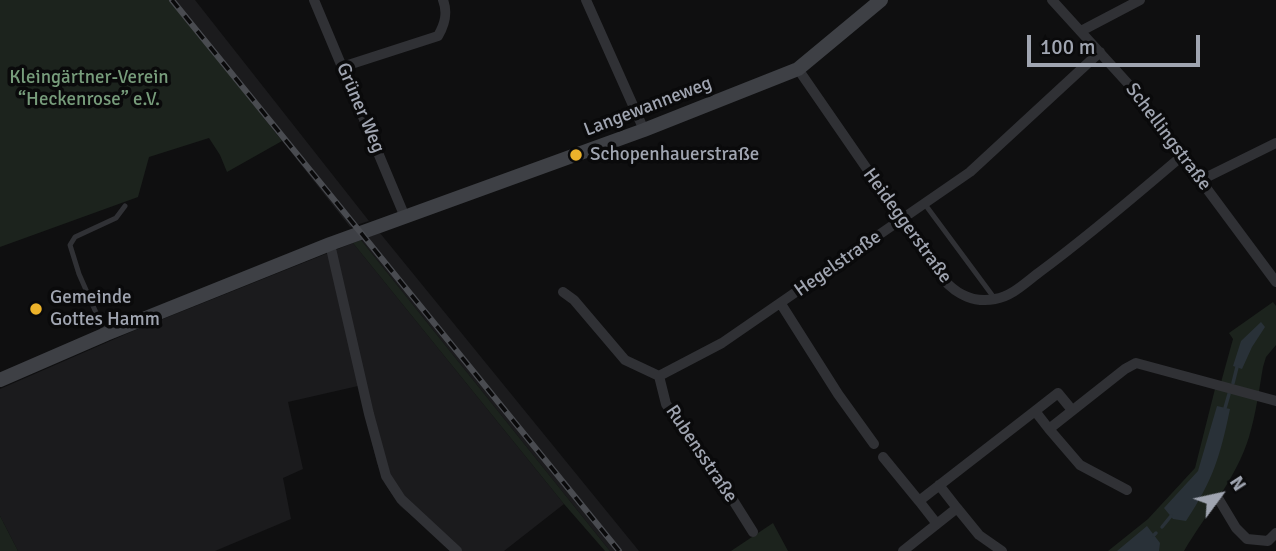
<!DOCTYPE html>
<meta charset="utf-8">
<style>
body{margin:0}
#map{position:relative;width:1276px;height:551px;overflow:hidden;background:#0f0f10;font-family:Signika,sans-serif}
canvas{display:block}
.north{position:absolute;left:1185px;top:460px;width:70px;height:70px;-webkit-text-stroke:5px #0a0a0b;paint-order:stroke;rotate:57deg;font-size:19px;font-weight:700;line-height:28px;text-align:center;color:#a0a5b1}
.north::after{content:'';display:block;margin:auto;width:24px;height:32px;background:#a0a5b1;clip-path:polygon(50% 0,100% 100%,50% 72%,0 100%)}
.scale{position:absolute;left:1027px;top:35px;width:173px;height:32px;box-sizing:border-box;border:4px solid #a0a5b1;border-top:0;padding-left:9px;font-size:21px;line-height:24px;white-space:nowrap;color:#a0a5b1;-webkit-text-stroke:5px #0a0a0b;paint-order:stroke}
</style>
<div id="map">
<canvas width="1276" height="551"></canvas>
<div class="north">N</div>
<div class="scale">100 m</div>
</div>
<script>
const context = document.querySelector('canvas').getContext('2d');
context.lineJoin = 'round';
function fill(path, color) { context.fillStyle = color; context.fill(path, 'evenodd'); }
function strokePath(path, color, width, dash) { context.strokeStyle = color; context.lineWidth = width; context.lineCap = dash ? 'butt' : 'round'; context.setLineDash(dash || []); context.stroke(path); }
function write(font, color, halo, rows, align = 'center') {
  context.font = font + ' Signika,sans-serif'; context.lineWidth = 7; context.setLineDash([]); context.textBaseline = 'middle'; context.strokeStyle = halo; context.fillStyle = color; for (const [text, x, y, turn = 0] of rows) {
    context.save(); context.translate(x, y); context.rotate((+turn || 0) * Math.PI / 180); context.textAlign = isNaN(turn) ? turn : align; if (halo) context.strokeText(text, 0, 0); context.fillText(text, 0, 0); context.restore();
  }
}
fill(new Path2D(`
 M171,0H195L369,221L350,227Z
 M380,233L639,551H610L361,240Z
 M353,243L564,504L504,551H455L400,506L385,484L377,463L358,386L288,402L303,469L283,478L291,519L215,551H18L0,516V389L133,331Z`), '#1b1b1d');
fill(new Path2D(`
 M0,0H171L282,141L227,172L220,155L209,138L149,157L138,197L0,247Z
 M361,240L610,551H605L564,504L353,243Z
 M1273,302L1276,306V345L1266,357L1263,367C1259,390 1256,414 1249,437C1236,479 1206,514 1184,551H1108L1148,519L1195,468L1216,385L1220,386L1233,339L1229,333Z
 M0,516L18,551H0Z
 M773,523L788,551H731Z`), '#1c231d');
fill(new Path2D(`
 M1261,322L1265,327L1252,347L1242,369L1233,366L1241,341Z
 M1217,406L1230,409C1220,457 1213,480 1186,521L1173,519L1164,508L1198,471Z
 M1147,526L1160,543L1159,551H1117Z`), '#293138');
strokePath(new Path2D(`
 M1233,383L1237,367
 M1225,408L1229,394
 M1162,527L1171,516
 M1154,535L1156,533`), '#293138', 3.5);
strokePath(new Path2D(`
 M924,203L995,299
 M105,333L79,274L70,245L75,237L116,218L125,206`), '#303135', 5);
strokePath(new Path2D(`
 M314,0L405,217
 M586,0L644,130
 M1052,0L1132,88L1276,282
 M1081,31L1140,0
 M342,67L438,36C445,24 448,13 443,0
 M798,69L943,279C957,295 975,303 995,299C1013,296 1027,281 1041,271C1090,235 1136,195 1182,156
 M1201,180L1276,143
 M330,244L369,414L386,476L401,499L457,551
 M563,292L574,300L625,360L659,376L666,404L726,489L753,532
 M781,304L838,394L874,444
 M659,376L722,343L970,172L1100,52
 M1035,411L1058,393L1072,410
 M1049,429L1080,465L1127,490
 M883,457L919,501L1035,411L1049,429L1125,369L1136,363L1276,401
 M1218,498L1236,528L1247,539L1268,541L1276,533
 M919,501L937,524
 M957,508L979,535L1002,551
 M903,551L957,508L939,485`), '#303135', 10);
strokePath(new Path2D(`
 M0,380L106,334L330,244L644,130L798,69L881,0`), '#3e4045', 14);
const rail = new Path2D(`
 M172,0L619,551`);
strokePath(rail, '#494b50', 6);
strokePath(rail, '#0a0a0b', 3.5, [10]);
for (const [x, y, r, color] of [
 [576,155,7,"#edb32b"],
 [36,309,7,"#edb32b"]
]) { const dot = new Path2D(); dot.arc(x, y, r, 0, 2 * Math.PI); context.fillStyle = color; context.fill(dot); strokePath(dot, '#0a0a0b', 2.5); }
write('19px', '#779c7b', '#0a0a0b', [
 ["Kleingärtner-Verein",89,78],
 ["“Heckenrose” e.V.",89,100]
]);
write('19px', '#a0a5b1', '#0a0a0b', [
 ["Langewanneweg",648,107,-21],
 ["Grüner Weg",360,108,67],
 ["Schellingstraße",1168,137,53],
 ["Heideggerstraße",907,226,54],
 ["Hegelstraße",838,264,-35],
 ["Rubensstraße",701,454,56]
]);
write('19px', '#a0a5b1', '#0a0a0b', [
 ["Schopenhauerstraße",590,155],
 ["Gemeinde",50,298],
 ["Gottes Hamm",50,320]
], 'left');
</script>
